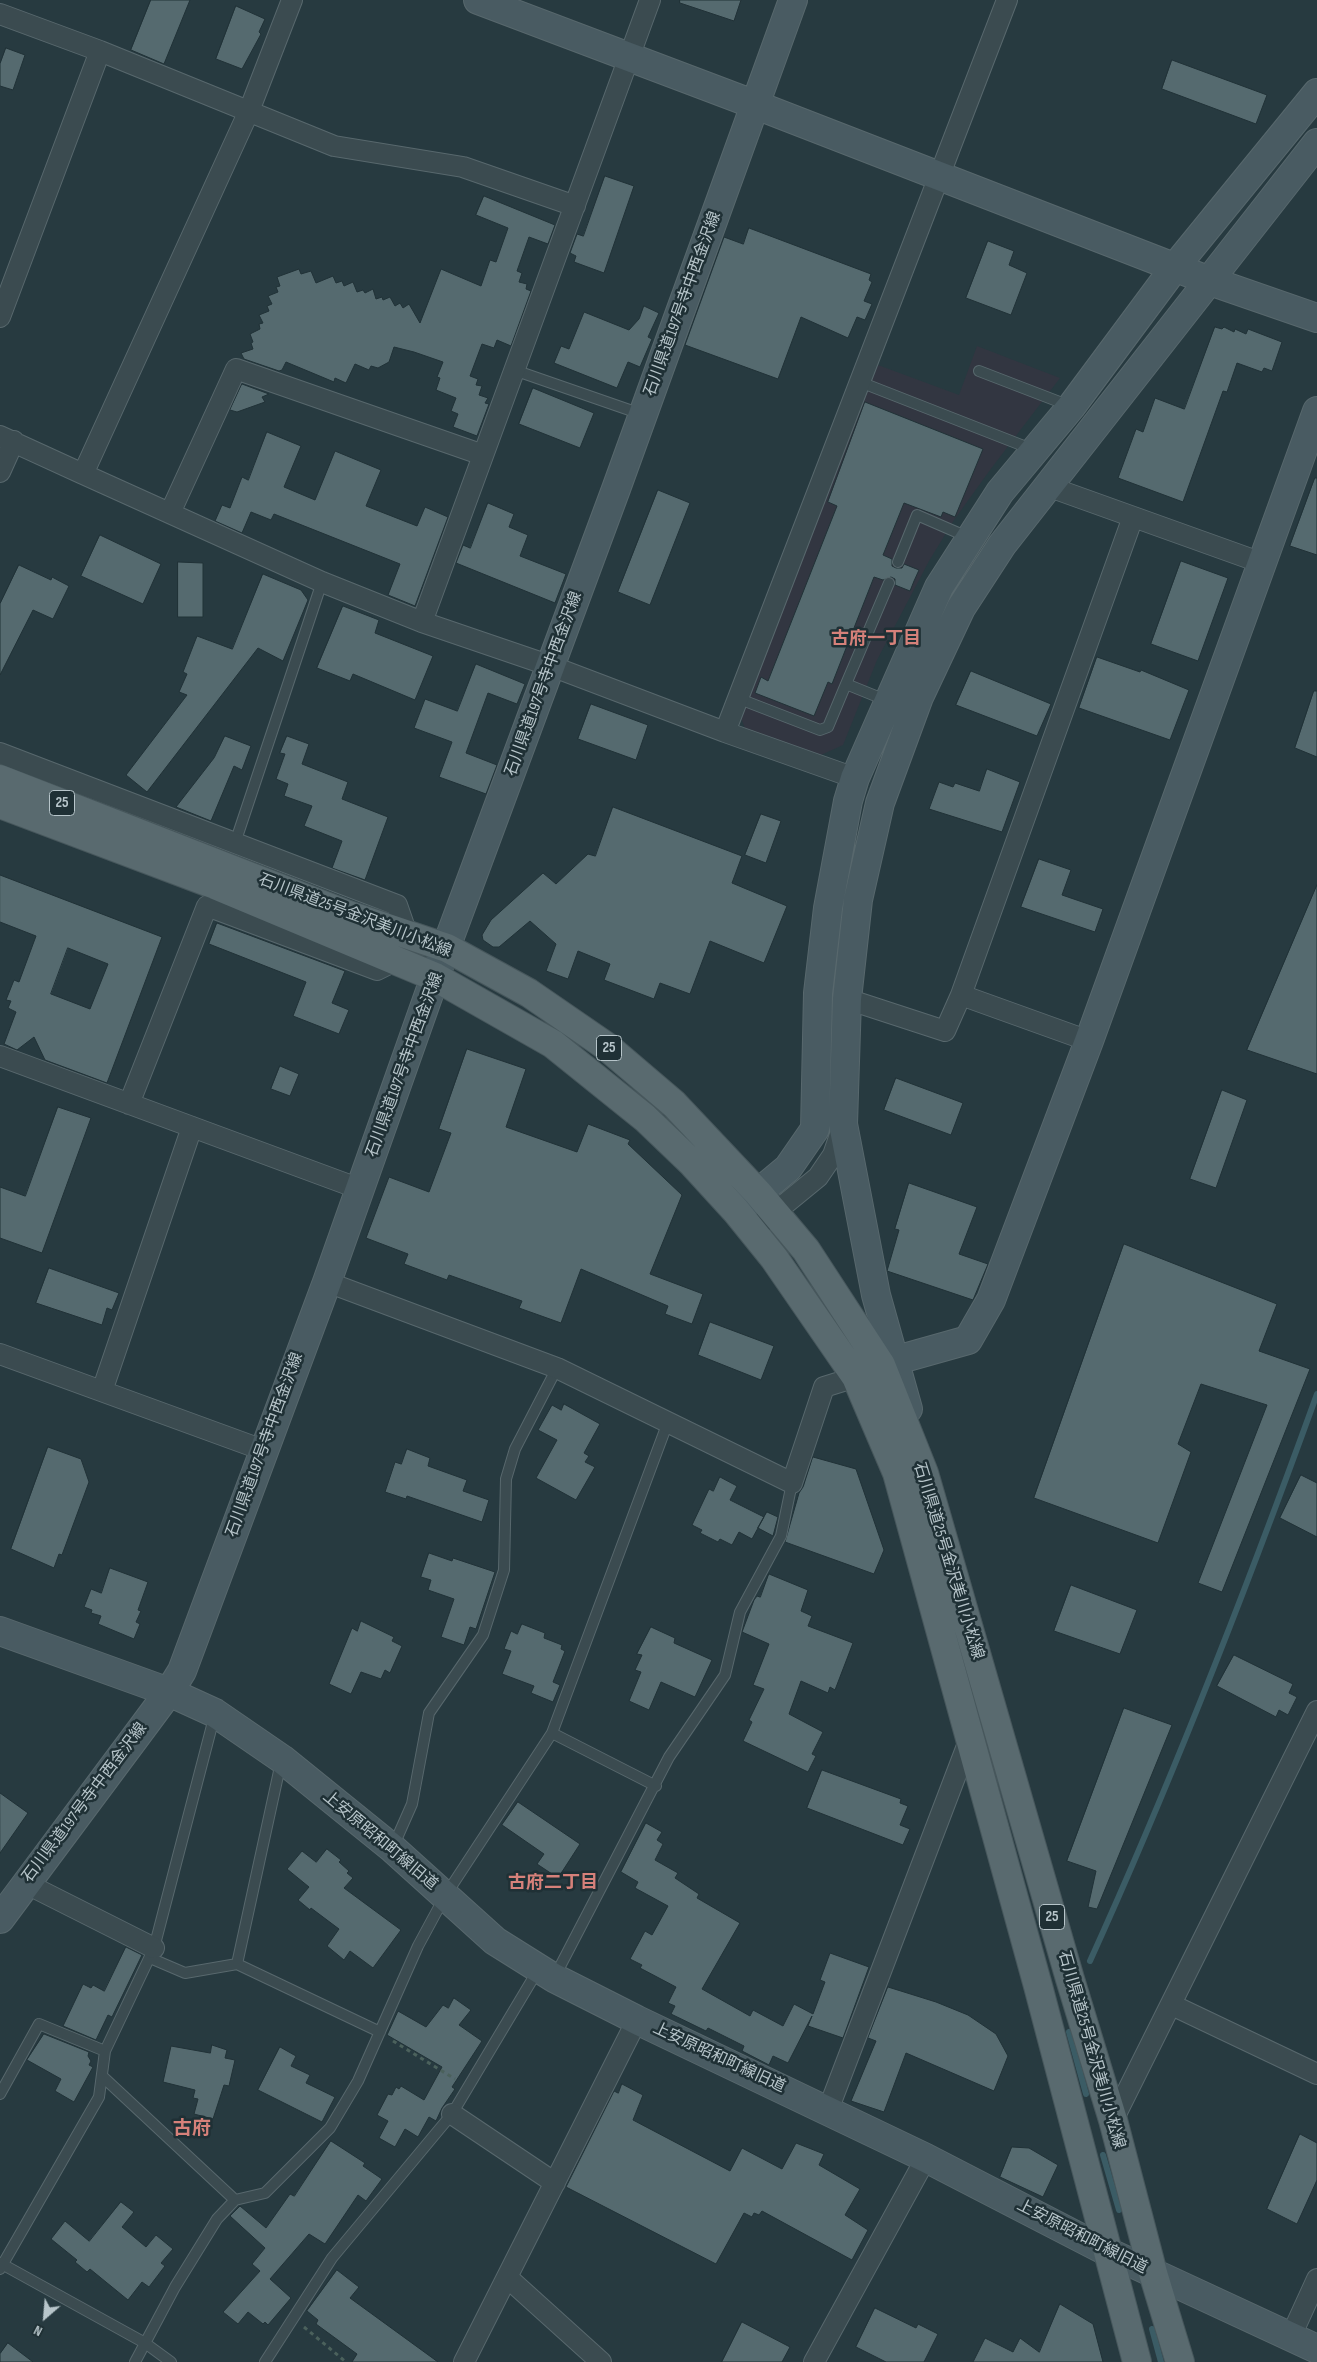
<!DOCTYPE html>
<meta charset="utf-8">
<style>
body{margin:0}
#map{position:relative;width:1317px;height:2362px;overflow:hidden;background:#273a40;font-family:"Sofia Sans Condensed",sans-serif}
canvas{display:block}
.north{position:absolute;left:20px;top:2292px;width:50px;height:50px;-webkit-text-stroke:4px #1f3035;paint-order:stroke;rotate:207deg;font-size:14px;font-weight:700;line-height:20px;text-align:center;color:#b7c5ca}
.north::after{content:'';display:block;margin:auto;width:18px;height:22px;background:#b7c5ca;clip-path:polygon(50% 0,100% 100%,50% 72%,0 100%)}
</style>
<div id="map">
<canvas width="1317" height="2362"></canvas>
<div class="north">N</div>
</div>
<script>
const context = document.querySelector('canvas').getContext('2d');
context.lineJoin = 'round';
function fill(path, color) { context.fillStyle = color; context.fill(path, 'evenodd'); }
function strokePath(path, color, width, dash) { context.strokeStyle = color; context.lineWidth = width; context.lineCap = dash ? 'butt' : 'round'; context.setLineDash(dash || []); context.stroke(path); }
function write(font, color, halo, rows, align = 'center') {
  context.font = font + ' "Sofia Sans Condensed","Noto Sans JP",sans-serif'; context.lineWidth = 5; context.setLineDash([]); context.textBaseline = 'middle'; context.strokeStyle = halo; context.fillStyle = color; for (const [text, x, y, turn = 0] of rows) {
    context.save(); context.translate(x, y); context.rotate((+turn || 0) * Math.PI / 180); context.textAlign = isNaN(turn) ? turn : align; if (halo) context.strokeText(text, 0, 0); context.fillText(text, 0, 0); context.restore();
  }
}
fill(new Path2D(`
 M977,346L1060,378L990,470L954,520L929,561L877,660L843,745L821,755L745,728L740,716L878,365L959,395Z`), '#323641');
strokePath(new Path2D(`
 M1090,1961C1174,1776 1248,1585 1317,1394
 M1069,2032L1086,2094
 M1103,2155L1119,2210
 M1152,2329L1161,2362`), '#3b5c65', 6);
const building = new Path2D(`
 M151,0H190L164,64L131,50Z
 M680,0H741L734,21L680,3Z
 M236,6L265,19L259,32L261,34L242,69L216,59Z
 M6,48L25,55L13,90L0,86V64Z
 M1172,60L1267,95L1256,124L1162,89Z
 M605,176L634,186L604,273L574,262L576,256L570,253L577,234L583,236Z
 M484,196L555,225L548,244L529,237L517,271L522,273L519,282L527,284L526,289L531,291L511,346L497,340L494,348L482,344L470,376L478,379L476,385L482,386L479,395L488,398L485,403L489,404L477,436L453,427L458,414L451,411L456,398L436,390L440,378L437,377L443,362L414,352L394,347L389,362L378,368L371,366L369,370L355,364L346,383L335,378L334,382L286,362L282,370L279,371L244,359L241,353L253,349L251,343L253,342L250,334L260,329L259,324L263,323L259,315L269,311L267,306L272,304L268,296L278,292L276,287L280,286L277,277L299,269L301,274L311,271L316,283L333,276L336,283L342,281L344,286L353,282L357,292L363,290L365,293L373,289L376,299L382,297L383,300L390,297L395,306L400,303L403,308L409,304L420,323L441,269L481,286L490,260L496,262L508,228L476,215Z
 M749,228L871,274L869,280L872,282L864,301L872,304L865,320L857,317L848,338L801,317L778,379L685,345L724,237L743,244Z
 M988,241L1014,251L1009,265L1027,273L1011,315L966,298Z
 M644,306L659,313L648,337L652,339L640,367L628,362L617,388L554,363L561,346L569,349L584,312L629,330L639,319Z
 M1215,327L1222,329L1224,327L1234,332L1235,329L1246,334L1248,329L1282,342L1272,371L1264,368L1262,372L1237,363L1227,392L1223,391L1183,502L1118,478L1136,429L1143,432L1155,398L1184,409Z
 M242,384L269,394L262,397L265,402L237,412L230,410Z
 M533,388L594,413L580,448L519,424Z
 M865,402L983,449L955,517L943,512L941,517L904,503L883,555L892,559V566L896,568H902L904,564L919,570L914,581L910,591L895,585V579L891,577L883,580L874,577L832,684L828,682L814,716L755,693L761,677L768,681L837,506L828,502Z
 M267,432L301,446L284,487L315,500L335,451L381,470L366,506L417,526L425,507L448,517L415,606L388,595L400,564L274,514L271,520L251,512L242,533L215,521L222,505L230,508L242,477L248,480Z
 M1315,478H1317V555L1290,546Z
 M658,490L690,503L650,605L618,592Z
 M488,503L514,514L509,527L528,535L520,556L566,574L555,603L456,563L463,545L470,548Z
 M100,535L161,564L143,604L81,576Z
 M1181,561L1228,578L1198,661L1151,644Z
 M178,562L203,563V617H178Z
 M19,565L51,580L52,577L69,586L53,619L33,610L0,675V604Z
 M263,574L301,590L308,600L283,661L258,648L147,792L126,775L187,695L179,692L187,674L183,672L197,636L232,649Z
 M343,606L379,620L375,633L433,656L415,700L353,674L350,681L317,668Z
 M1097,657L1140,672L1141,670L1189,690L1170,740L1079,708Z
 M476,664L525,684L517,704L488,693L466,753L497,765L486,794L439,777L452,742L414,728L425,699L457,711Z
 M971,671L1051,704L1037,736L956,705Z
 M1314,691H1317V757L1295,748Z
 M591,704L648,725L636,760L578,739Z
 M225,736L251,746L242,770L234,766L211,821L176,807L214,758Z
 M287,736L309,744L302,764L348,782L342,799L388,817L365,880L332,868L342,841L304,826L312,806L284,796L288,784L276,779L285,754L280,753Z
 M987,769L1020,782L1002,832L929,809L939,782L953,787L955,783L979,791Z
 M613,807L742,856L732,883L787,906L764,963L710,941L690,994L660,983L654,999L604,980L610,964L578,951L568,979L546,971L556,944L530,921L499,947H493L483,940L482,935L491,920L543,873L556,884L588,854L595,856Z
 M761,814L781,821L766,863L745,855Z
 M1039,859L1071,870L1062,895L1103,909L1095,932L1021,907Z
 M0,875L162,937L107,1083L45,1060L34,1037L17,1050L4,1044L16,1012L8,1008L11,1001L6,1000L14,980L19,982L36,936L0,922ZM68,948L108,964L90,1009L51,994Z
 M1317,885V1074L1247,1050Z
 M217,923L345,971L332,1003L349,1010L339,1034L293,1016L306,982L209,944Z
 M467,1049L526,1069L506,1127L577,1152L588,1124L630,1140L628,1144L682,1195L650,1274L703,1294L692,1324L665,1314L668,1306L581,1269L561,1323L519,1308L522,1301L449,1275L447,1280L404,1264L408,1254L366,1238L389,1177L429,1192L451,1133L439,1129Z
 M280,1066L299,1074L290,1096L271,1089Z
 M896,1078L963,1103L951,1135L884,1110Z
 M1222,1090L1247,1100L1216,1188L1190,1179Z
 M58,1107L91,1118L42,1253L0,1238V1187L25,1196Z
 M909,1183L977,1207L959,1254L988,1264L973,1300L887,1271L899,1230L895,1229Z
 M1124,1244L1277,1304L1259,1351L1310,1369L1222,1592L1198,1583L1267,1405L1201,1384L1178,1444L1191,1452L1158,1543L1034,1498Z
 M49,1268L119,1293L112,1310L107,1308L102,1325L36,1303Z
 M710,1322L774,1346L761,1380L698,1355Z
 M564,1404L600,1424L584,1453L589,1456L585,1462L595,1467L576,1500L536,1478L557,1440L538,1430L552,1405L561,1410Z
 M48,1447L81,1459L89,1482L62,1555L59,1554L54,1568L11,1549Z
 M407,1449L430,1458L428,1466L467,1480L463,1491L489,1500L482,1522L407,1496L406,1499L385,1492L395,1462L401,1464Z
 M813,1457L856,1469L884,1550L874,1574L785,1542L799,1493L803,1487Z
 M1301,1475L1317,1483V1537L1280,1518Z
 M720,1477L737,1486L730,1500L764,1517L752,1539L739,1532L732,1545L720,1539L718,1542L700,1533L702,1530L692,1525L709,1489L713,1491Z
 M767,1512L778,1517L773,1536L758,1528Z
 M429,1553L452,1561L453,1558L495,1572L476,1629L470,1627L464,1645L441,1637L454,1599L428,1590L431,1580L421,1577Z
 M110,1568L148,1582L138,1610L141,1611L136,1622L140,1624L134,1639L98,1624L101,1616L91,1613L92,1610L84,1607L91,1589L101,1593Z
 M769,1574L808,1590L801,1611L812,1616L808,1626L853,1643L835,1690L830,1687L828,1693L801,1681L789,1714L823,1732L812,1754L816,1756L808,1772L743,1741L752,1722L749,1720L764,1689L753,1685L769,1644L742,1632L754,1600L757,1596L760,1597Z
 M1071,1585L1137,1610L1120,1654L1054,1631Z
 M361,1621L394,1637L392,1641L402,1646L390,1673L385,1670L381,1679L361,1672L351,1694L329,1684L352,1628L357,1631Z
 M522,1624L545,1633L544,1638L562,1645L561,1649L565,1651L553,1682L560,1685L553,1702L531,1693L534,1686L502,1674L511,1651L504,1649L511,1631L517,1634Z
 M651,1627L675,1638L674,1643L712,1660L695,1697L661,1682L649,1710L629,1701L641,1672L635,1670L642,1655L637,1654Z
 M1234,1655L1293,1684L1289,1693L1297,1697L1288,1715L1279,1710L1276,1717L1217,1686Z
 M1124,1708L1172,1725L1097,1909L1088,1907L1096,1871L1067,1861Z
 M822,1770L901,1799L900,1803L908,1806L900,1825L910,1829L903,1845L807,1808Z
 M0,1793L28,1813L0,1853Z
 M518,1802L580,1844L558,1878L537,1864L544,1854L502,1825Z
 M646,1823L662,1832L657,1840L663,1844L655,1860L678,1873L675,1878L699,1894L697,1898L740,1923L702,1989L750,2016L753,2010L783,2026L794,2004L813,2014L825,1982L820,1980L830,1953L869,1967L843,2038L808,2026L812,2016L788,2063L773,2056L769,2065L742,2051L744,2046L708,2028L706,2031L671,2014L675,2006L668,2003L676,1987L640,1968L642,1965L630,1959L645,1931L652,1935L668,1906L635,1888L638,1882L621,1872Z
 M327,1849L341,1860L339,1862L349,1871L347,1873L353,1878L344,1888L401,1930L373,1968L350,1951L344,1960L327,1946L339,1929L311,1908L310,1910L298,1900L309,1887L287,1869L302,1851L316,1862Z
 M126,1947L142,1955L112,2017L108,2015L96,2040L63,2026L83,1984L91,1988L93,1985L104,1991Z
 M888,1987L936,2002L968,2015L996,2034L1008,2056L994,2091L906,2053L884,2112L851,2101L876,2041L868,2038Z
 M454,1998L471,2010L459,2025L482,2041L452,2087L455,2089L442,2108L436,2121L429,2117L418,2137L405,2129L395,2147L379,2138L388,2121L377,2115L388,2094L392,2095L396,2087L399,2089L401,2086L424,2100L442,2067L387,2035L398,2011L426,2027L443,2005L448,2008Z
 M44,2034L89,2052L88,2056L91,2061L89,2065L93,2067L74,2102L55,2091L61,2079L27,2060Z
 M212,2045L227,2050L225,2058L235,2060L229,2086L224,2085L213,2119L194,2114L198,2099L193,2098L195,2090L163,2082L171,2046L210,2053Z
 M280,2047L296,2056L291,2066L310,2075L306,2083L335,2097L322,2122L258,2090Z
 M622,2084L643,2095L633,2120L730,2171L742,2148L782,2169L796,2143L824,2154L819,2165L860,2189L845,2215L868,2230L852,2260L762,2211L759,2215L754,2213L752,2217L744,2213L716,2264L566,2187L614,2091L618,2093Z
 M1300,2134L1317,2143V2180L1297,2224L1267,2209Z
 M331,2141L365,2163L363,2166L382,2179L366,2201L358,2195L325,2244L309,2234L270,2279L291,2298L268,2325L265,2322L263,2324L248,2312L238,2324L223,2312L260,2271L252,2264L265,2248L230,2216L240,2206L266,2228L290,2194L294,2196Z
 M1012,2147L1029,2148L1058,2165L1043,2197L1000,2177Z
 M121,2202L134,2212L122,2227L146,2247L156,2235L173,2249L161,2263L165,2266L149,2287L142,2282L128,2300L90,2269L87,2272L75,2262L77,2260L51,2239L65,2221L89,2241Z
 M337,2270L359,2287L350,2298L438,2362H352L357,2354L316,2324L318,2320L307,2311Z
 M1060,2304L1093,2324L1103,2362H973L985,2338L1013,2352L1020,2338L1039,2352Z
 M875,2308L916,2328L918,2324L938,2334L924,2362H886L856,2347Z
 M742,2322L790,2347L782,2362H722Z
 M8,2343L33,2362H0V2354Z`);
fill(building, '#556a6f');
strokePath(building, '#213237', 1);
const lane = new Path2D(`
 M514,370L641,414
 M979,371L1070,406
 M860,382L1034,450
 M898,562L917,515L970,538
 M737,698L820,730L828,727L846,684
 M888,701L846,684L889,583
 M235,843L322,582
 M552,1733L656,1786
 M393,1847L412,1804L429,1713L483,1635L504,1570L506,1479L515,1449L557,1368
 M150,1958L185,1973L237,1964L380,2032
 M237,1964L281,1762
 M554,1978L669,1757L725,1675L740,1612L781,1536L792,1483
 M102,2076L235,2200
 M0,2094L39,2024L105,2051
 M0,2263L145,2343L171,2362
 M0,2269L99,2097L105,2051L154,1948L215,1714
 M135,2362L175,2287L217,2219L235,2200L265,2193L330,2128L358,2081L418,1946L445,1896L552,1733L668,1422
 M265,2362L332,2258L452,2114L538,1970`);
const street = new Path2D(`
 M0,14L100,51L334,146L463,167L575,206
 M0,317L100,51
 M0,436L83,474L249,111L292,0
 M0,472L14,441
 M83,474L322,582L422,622L551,666L725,732
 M1047,486L1262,563
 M170,513L236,369L483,455
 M422,622L650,0
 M0,753L397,905L407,934
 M855,778L725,732L1007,0
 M847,999L945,1031L961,995
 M1089,1041L961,995L1133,517
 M0,1056L360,1189
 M129,1104L207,906L377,970L395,961
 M752,1231L818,1177L833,1155L843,1126
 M327,1282L557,1368L792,1483L824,1387L856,1377
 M0,1354L263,1450
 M102,1391L192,1127
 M25,1883L154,1948
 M1172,2005L1317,2074
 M828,2110L970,1738
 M452,2114L555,2183
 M1113,2120L1317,1711
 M508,2278L601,2362
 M1291,2336L1317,2279
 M464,2362L637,2020
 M814,2362L926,2158`);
const secondary = new Path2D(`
 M478,0L756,105L1210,281L1317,318
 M740,1208L788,1168L815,1129L818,993L828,908L848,801L855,778L939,587L1000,492L1071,407L1175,267L1317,93
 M879,1365L968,1340L991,1300L1089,1041L1317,411
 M908,1409L876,1295L843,1124L847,999L858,900L880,803L919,697L961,608L1002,545L1317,143
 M0,1631L169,1692L215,1713L282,1759L392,1848L495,1941L554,1978L637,2020L926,2158L1108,2252L1317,2349
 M0,1919L169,1692L182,1671L327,1282L435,977L616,489L793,0`);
const primary = new Path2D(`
 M0,779L349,915L447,948L529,993L606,1046L674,1104L758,1193L806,1250L881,1365L924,1473L1070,1979L1113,2120L1153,2273L1180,2362
 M0,804L215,885L435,977L553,1044L645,1118L693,1164L736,1211L774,1258L856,1377L897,1473L1038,1986L1137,2362`);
strokePath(lane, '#58686d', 12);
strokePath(street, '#58686d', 22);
strokePath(secondary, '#58686d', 30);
strokePath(primary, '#47575c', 30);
strokePath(new Path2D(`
 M393,2041L455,2079
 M304,2327L346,2362`), '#4b615c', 3, [4, 4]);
strokePath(lane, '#3b4b50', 10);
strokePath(street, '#3b4b50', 20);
strokePath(secondary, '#495b62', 28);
strokePath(primary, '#596a6f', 28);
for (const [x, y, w] of [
 [62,803,25],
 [609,1048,25],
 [1052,1917,25]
]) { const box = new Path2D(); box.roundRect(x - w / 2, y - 12.5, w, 25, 4); context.fillStyle = '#1f3035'; context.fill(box); strokePath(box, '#b7c5ca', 1); }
write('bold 15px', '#b7c5ca', null, [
 ["25",62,803],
 ["25",609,1048],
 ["25",1052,1917]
]);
write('16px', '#b7c5ca', '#1f3035', [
 ["石川県道197号寺中西金沢線",683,304,-70],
 ["石川県道197号寺中西金沢線",544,684,-70],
 ["石川県道25号金沢美川小松線",355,916,21],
 ["石川県道197号寺中西金沢線",405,1065,-70],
 ["石川県道197号寺中西金沢線",265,1445,-70],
 ["石川県道25号金沢美川小松線",948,1561,73],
 ["石川県道197号寺中西金沢線",85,1803,-53],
 ["上安原昭和町線旧道",380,1841,40],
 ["石川県道25号金沢美川小松線",1091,2050,74],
 ["上安原昭和町線旧道",719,2058,25],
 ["上安原昭和町線旧道",1082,2237,27]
]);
write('bold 18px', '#d6817a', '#1f3035', [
 ["古府一丁目",876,639],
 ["古府二丁目",553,1883]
]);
write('bold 19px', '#d6817a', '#1f3035', [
 ["古府",192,2129]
]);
</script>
